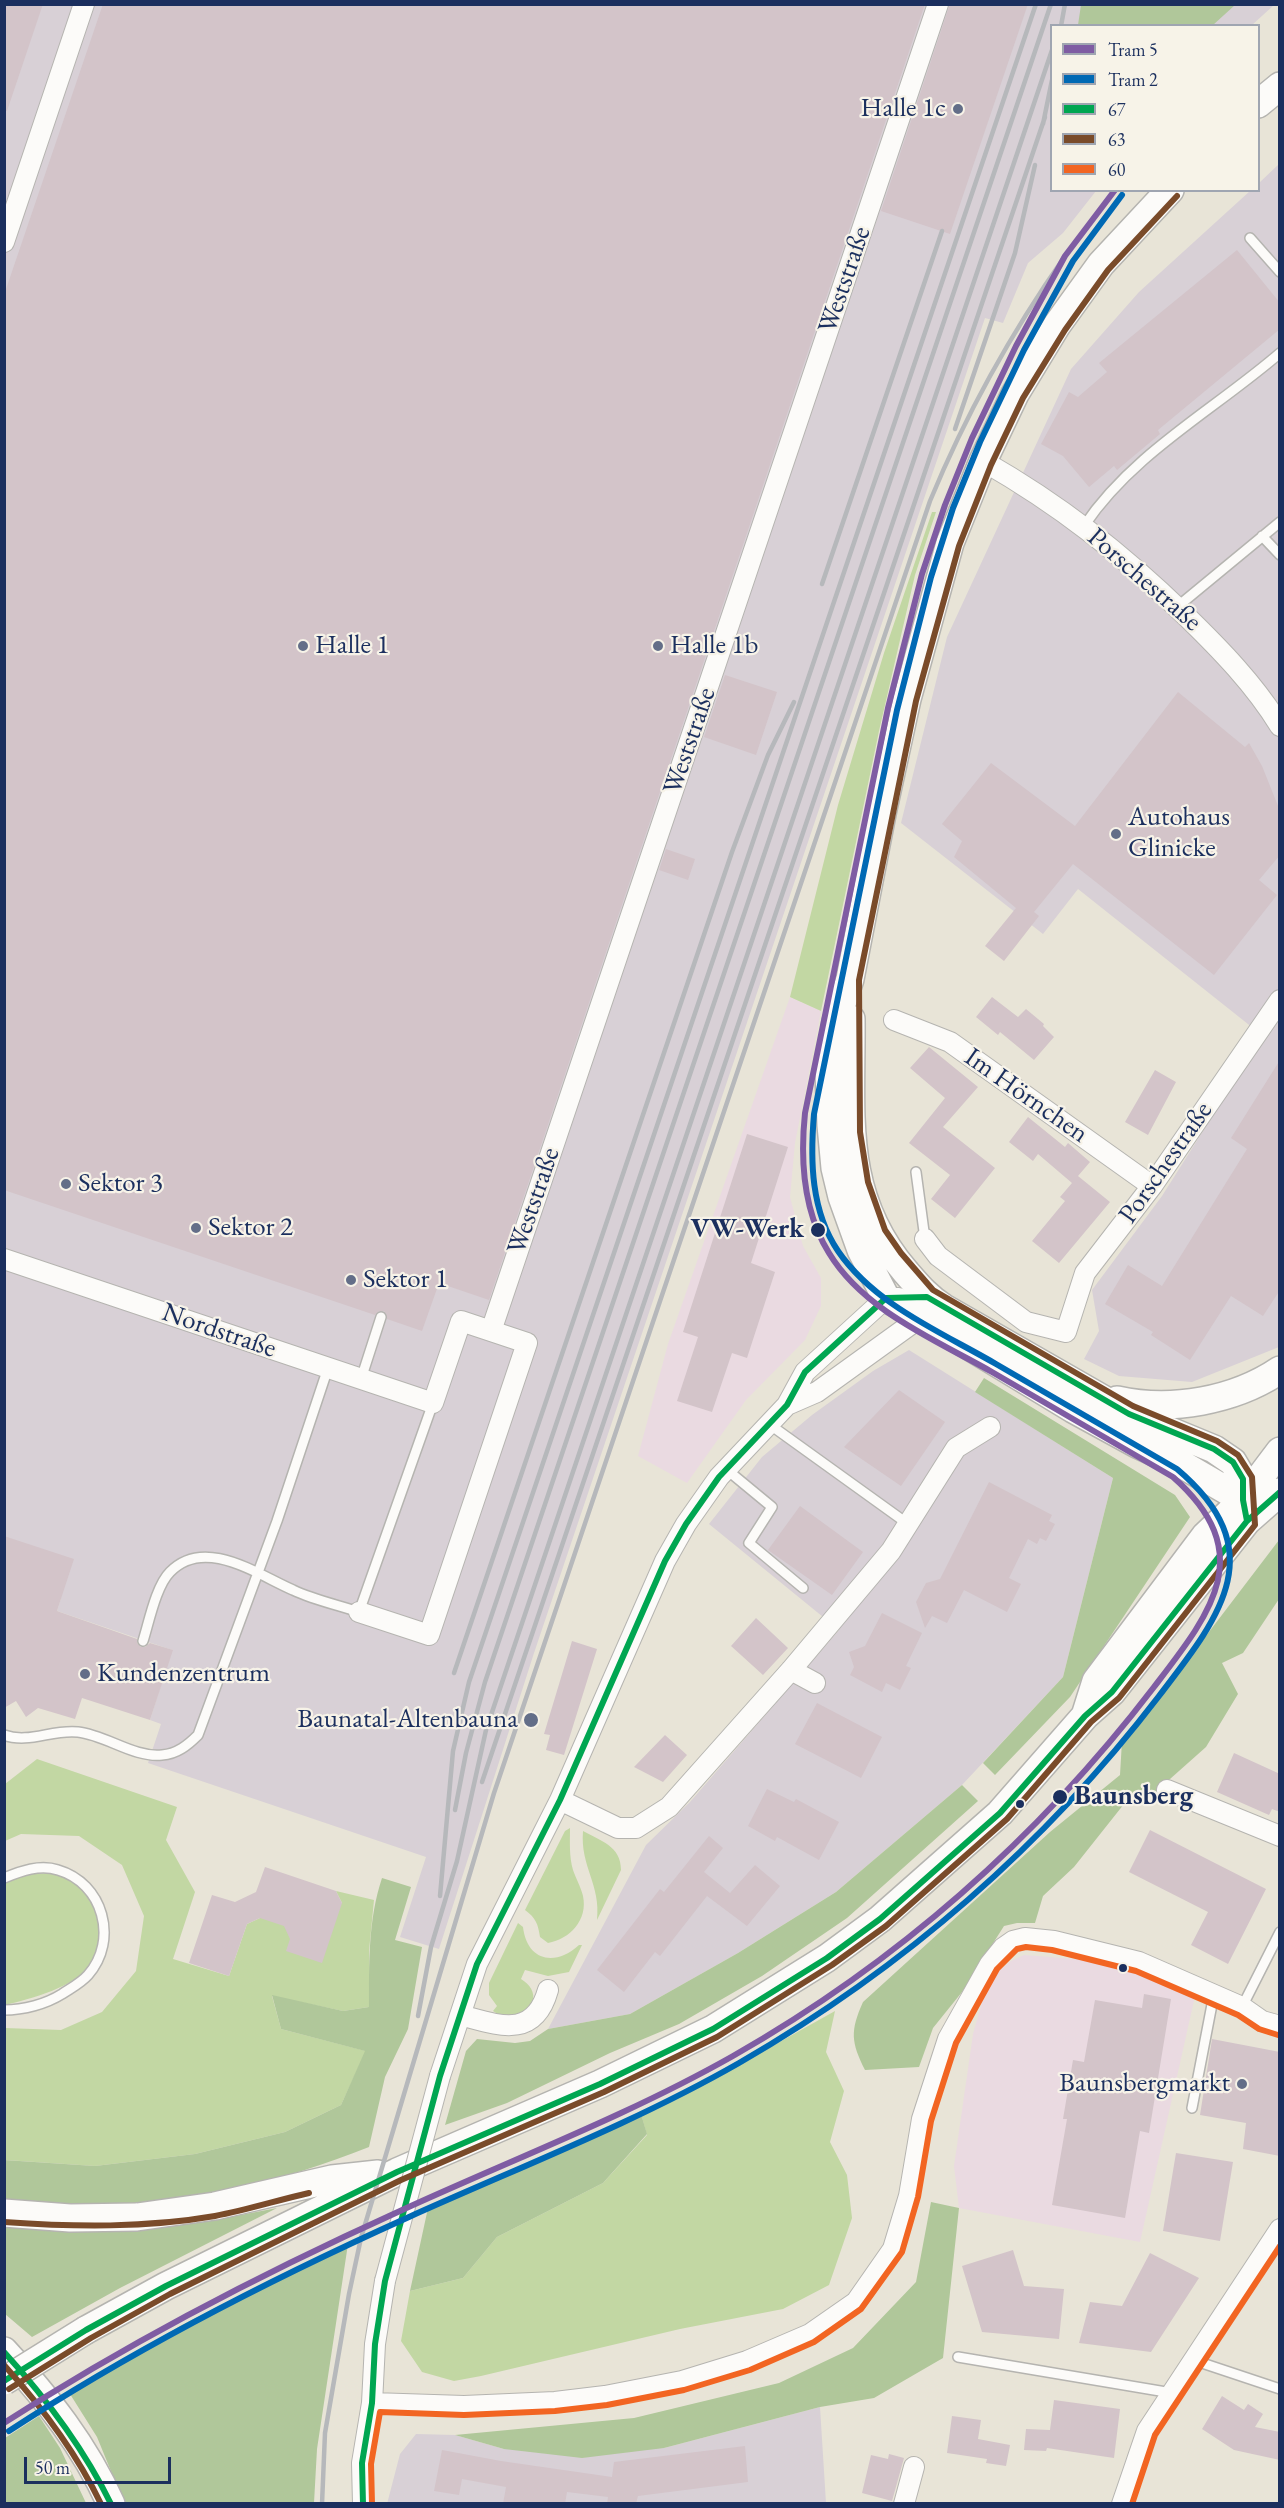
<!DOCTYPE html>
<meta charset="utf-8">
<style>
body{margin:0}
#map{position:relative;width:1284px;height:2508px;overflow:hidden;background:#e8e4d7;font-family:"EB Garamond",serif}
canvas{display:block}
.frame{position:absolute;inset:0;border:6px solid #1b2f5e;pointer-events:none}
.legend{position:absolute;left:1050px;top:24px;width:210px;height:168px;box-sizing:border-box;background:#f7f3e8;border:2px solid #9fa5b1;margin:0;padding:8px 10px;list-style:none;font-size:18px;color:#1b2f5e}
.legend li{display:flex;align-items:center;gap:12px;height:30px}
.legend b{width:30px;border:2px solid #9fa5b1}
.scale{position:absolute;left:24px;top:2457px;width:147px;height:27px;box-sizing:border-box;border:3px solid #1b2f5e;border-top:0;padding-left:8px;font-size:18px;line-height:21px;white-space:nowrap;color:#1b2f5e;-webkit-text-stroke:4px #f7f3e8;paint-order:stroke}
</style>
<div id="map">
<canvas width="1284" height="2508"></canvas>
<div class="frame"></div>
<ul class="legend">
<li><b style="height:8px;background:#7f5ca3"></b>Tram 5</li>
<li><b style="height:8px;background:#0069b4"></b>Tram 2</li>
<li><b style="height:8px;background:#00a651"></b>67</li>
<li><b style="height:8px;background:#7a4b2a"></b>63</li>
<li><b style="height:8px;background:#f26522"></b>60</li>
</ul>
<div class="scale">50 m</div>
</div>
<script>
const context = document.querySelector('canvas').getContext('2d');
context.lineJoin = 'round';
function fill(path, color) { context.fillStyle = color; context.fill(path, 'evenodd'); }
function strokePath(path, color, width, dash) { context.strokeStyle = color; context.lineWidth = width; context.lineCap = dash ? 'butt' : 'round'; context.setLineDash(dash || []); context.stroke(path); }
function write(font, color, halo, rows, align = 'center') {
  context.font = font + ' "EB Garamond",serif'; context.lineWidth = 4.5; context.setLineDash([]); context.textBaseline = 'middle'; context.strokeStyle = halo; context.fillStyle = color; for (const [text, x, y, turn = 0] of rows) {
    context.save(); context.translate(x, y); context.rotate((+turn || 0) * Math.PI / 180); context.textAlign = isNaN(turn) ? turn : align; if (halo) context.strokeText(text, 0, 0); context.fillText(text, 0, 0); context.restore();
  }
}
fill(new Path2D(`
 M790,997L821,1011L795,1143L790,1197L803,1246L821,1278V1306L805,1340L746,1400L687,1483L638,1456L668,1344Z
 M1024,1955L1087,1960L1157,1978L1195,1996L1140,2242L959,2208L954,2166L973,2034L985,1992L995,1974L1011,1961Z`), '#eadae1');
fill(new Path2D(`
 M5,5H1274L1252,25L1052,26V190L1096,191L1063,233L1028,263L1003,323L985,318L534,1653L439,1949L400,1937L426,1857L148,1763L161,1724L150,1720L172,1650L57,1611L61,1598L5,1579Z
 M1279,164V1347L1192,1382L1119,1376L1084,1359L1099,1331L1092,1290L1162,1196L1263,1036L1078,889L1043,934L901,823L947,637L1071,369L1139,292L1250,191L1258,190L1259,183Z
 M909,1350L1113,1478L1063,1677L962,1785L836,1892L738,1953L630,2014L548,2029L646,1845L690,1802L839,1630L709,1524L762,1457L812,1415L873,1371Z
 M820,2407L826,2503L387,2504L400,2454L416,2434L455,2435L504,2449L664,2448Z`), '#d8d0d6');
fill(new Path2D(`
 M932,512H936L915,575L879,731L821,1011L790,997L838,805L884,653Z
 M37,1759L177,1807L166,1840L195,1892L173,1959L229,1976L247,1924L260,1918L342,1903L336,1891L374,1900L369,1951V2007L343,2011L272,1996L281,2029L366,2051L341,2105L285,2132L195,2154L95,2166L5,2160V2028L61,2030L102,2012L136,1971L144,1916L122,1865L79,1836L21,1834L5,1841V1784Z
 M570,1828C570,1842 569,1856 573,1870C576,1879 581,1887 583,1896C588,1920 570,1939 548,1943L540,1937C538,1924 536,1918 525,1910L565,1831Z
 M583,1831C601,1841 621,1846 621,1870L597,1920C601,1884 580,1867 583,1831Z
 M52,1873C60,1876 70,1879 77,1885C100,1904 107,1938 91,1964C76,1987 30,1999 5,2005V1882L22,1874Z
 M518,1923L523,1927C527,1961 555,1967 579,1945H582L569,1972L548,1976L525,1970L521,1979C530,1985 535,1991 533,2003C525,2016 505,2020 493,2011L497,2006L489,1995V1983Z
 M835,2011L826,2052L844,2091L830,2142L847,2175L852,2218L829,2285L783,2309L680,2329L481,2376L454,2381L422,2372L401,2341L410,2291L463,2278L497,2237L603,2183L647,2135L641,2114L717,2077Z`), '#c2d7a3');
fill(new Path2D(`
 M1081,5V4L1235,5L1213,25H1078Z
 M984,1378L1175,1495L1190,1517L1070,1697L995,1775L983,1763L1063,1677L1113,1478L975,1392Z
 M1279,1540V1599L1243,1653L1222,1663L1238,1694L1206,1747L1143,1803L1124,1804L1074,1867L1043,1896L1035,1923H1017L1004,1926L962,1992L933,2028L919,2067L865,2070C851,2042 850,2031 863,2002L1050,1832L1120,1775L1122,1741L1164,1691Z
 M962,1785L978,1801L847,1918L762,1976L679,2024L610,2053L507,2103L445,2125L466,2051L477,2039L515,2043L530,2041L548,2029L630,2014L738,1953L836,1892Z
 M382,1878L411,1887L395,1940L422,1947L408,2029L385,2077L369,2147C283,2181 190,2205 96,2207C66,2207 35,2203 5,2202L4,2160L95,2166L195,2154L285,2132L341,2105L365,2051L281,2029L272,1995L343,2011L369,2007C369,1964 368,1920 382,1878Z
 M641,2114L647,2134L603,2183L497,2237L463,2278L410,2291L428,2208Z
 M931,2202L959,2208L943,2358L874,2398L820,2407L664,2448L582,2458L504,2449L455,2435L634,2418L779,2383L853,2348L916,2282Z
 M277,2208L120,2288L32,2337L5,2314L4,2226L98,2232L204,2222Z
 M348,2244L317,2449L314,2503H124L97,2437L70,2394L180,2326L278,2276Z
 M39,2416L60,2448L86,2503H5V2438Z`), '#b0c79a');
fill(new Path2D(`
 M4,4H43L7,111L4,110Z
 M103,4H925L489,1300L439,1283L422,1331L387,1319V1315L384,1311H379L375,1315L4,1190V295Z
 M950,4H1028L950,234L881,211Z
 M1237,250L1280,303V329L1158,430L1160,434L1117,470L1114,466L1089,487L1063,456L1041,444L1069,392L1078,397L1107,372L1099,363Z
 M725,675L777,692L756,755L704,737Z
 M1178,692L1245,747L1249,743L1262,766L1280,811V855L1259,880L1277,895L1214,975L1073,864L1034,912L1039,916L1004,961L985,946L1016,908L954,857L962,841L942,824L991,763L1075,826Z
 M666,849L695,859L688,880L659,870Z
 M992,997L1018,1017L1026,1009L1044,1024L1043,1026L1054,1037L1034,1060L1000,1032L998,1035L976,1017Z
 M929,1047L978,1087L943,1127L995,1168L955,1218L931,1199L950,1175L909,1143L945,1098L910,1068Z
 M1280,1060V1290L1263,1316L1231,1296L1190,1360L1151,1335L1153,1332L1105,1304L1128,1265L1162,1286L1247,1149L1231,1138Z
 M1155,1070L1176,1082L1148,1135L1125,1122Z
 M1028,1117L1065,1147L1068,1143L1090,1162L1078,1176L1110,1202L1059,1263L1032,1241L1065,1201L1060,1197L1072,1183L1038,1154L1033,1161L1009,1142Z
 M747,1134L788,1147L751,1263L775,1272L747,1358L732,1353L712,1412L677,1401L698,1337L683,1332Z
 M899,1390L945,1422L901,1486L844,1447Z
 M989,1482L1052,1515L1049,1521L1055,1524L1046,1541L1040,1538L1037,1544L1028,1539L1009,1578L1021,1584L1007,1612L964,1590L947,1623L932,1616L925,1628L916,1602L926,1583L940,1579Z
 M800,1506L863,1552L832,1595L768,1550Z
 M4,1536L74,1559L57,1611L137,1639V1643L141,1647H145L150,1643L173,1650L150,1720L82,1698L75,1719L38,1708L26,1717L16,1701L4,1708Z
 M882,1613L922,1633L906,1666L911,1668L900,1690L886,1683L882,1692L850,1675L854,1667L849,1652L865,1646Z
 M756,1618L788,1648L763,1675L731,1646Z
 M572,1641L597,1649L564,1755L546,1750L550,1735L544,1734Z
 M817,1703L882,1737L861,1778L795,1744Z
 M665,1735L687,1755L663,1782L634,1767Z
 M1234,1753L1280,1774V1812L1272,1809L1269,1815L1217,1792Z
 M767,1789L794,1802L796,1799L839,1822L819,1860L777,1837L775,1841L748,1826Z
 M1150,1830L1266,1889L1228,1964L1191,1945L1208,1912L1129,1872Z
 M709,1836L723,1848L704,1872L730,1893L755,1865L780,1886L747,1926L707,1896L660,1956L655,1952L624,1992L597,1970L660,1889L664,1892Z
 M265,1867L336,1891L342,1903L322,1963L286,1951L290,1939L284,1926L260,1918L247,1924L229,1976L189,1963L212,1895L235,1902L256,1892Z
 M1144,1994L1171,1999L1149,2133L1140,2131L1125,2218L1052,2205L1067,2119H1063L1073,2060L1084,2062L1095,2000L1142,2008Z
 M1212,2039L1280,2052V2156L1243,2149L1246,2123L1200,2115Z
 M1176,2153L1233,2162L1220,2241L1163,2231Z
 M1013,2250L1024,2286L1064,2289L1059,2339L982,2332L962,2266Z
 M1150,2253L1199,2278L1151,2352L1079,2343L1090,2302L1122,2306Z
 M1222,2396L1244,2410L1248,2404L1263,2414L1255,2427L1280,2432V2460L1234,2450L1202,2429Z
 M1054,2400L1120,2409L1114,2458L1047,2448L1046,2451L1024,2450L1026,2429L1050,2430Z
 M952,2416L981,2420L978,2439L1010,2445L1006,2466L986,2463L987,2459L947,2453Z
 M745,2446L748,2482L638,2496L636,2504H607L608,2497L567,2492L565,2504H503L506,2487L462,2479L459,2495L434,2491L442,2450L501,2461L612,2477L614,2462Z
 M889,2454L904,2458L892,2501L862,2493L871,2455L888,2459Z`), '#d3c4c9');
const lane = new Path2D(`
 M1250,238L1280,272
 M1084,526C1133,453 1214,410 1280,353
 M1262,536L1280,555
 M1177,607L1280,522
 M916,1172L925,1239
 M361,1379L381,1317
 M769,1424L908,1524
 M726,1469L772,1507L749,1543L803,1588
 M143,1641C149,1622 156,1586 170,1572C205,1536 258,1575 293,1590C314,1600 338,1605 359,1612L433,1403
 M4,1735C29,1744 52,1729 78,1732C106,1735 134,1758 162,1755C177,1754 188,1745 198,1735L277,1521L328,1368
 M4,1878C21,1871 40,1864 58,1870C103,1883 119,1940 88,1975C81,1983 71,1988 62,1994C46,2004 24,2010 4,2010
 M1242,2007L1280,1932
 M1192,2108L1214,1994
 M958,2357L1172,2393
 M1193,2360L1280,2389`);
const street = new Path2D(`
 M4,242L84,4
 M983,461C1060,505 1121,553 1185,615C1220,649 1255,685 1280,726
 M894,1020L950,1042L1152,1186
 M925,1239L938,1256L1026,1322L1066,1332L1085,1273L1152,1186L1280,1000
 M4,1259L433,1403L461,1321L491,1331L938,4
 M787,1405L817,1392L921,1317L924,1307
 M359,1612L429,1635L527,1343L491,1331
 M791,1670L815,1683
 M1167,1790L1280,1836
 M560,1800L618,1828H636L669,1807L791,1670L891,1551L956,1448L990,1427
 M460,2015C498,2025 534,2040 548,1990
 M440,2076L477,1964L560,1800L665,1561L686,1524L719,1477L787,1405L805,1372L886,1298H899
 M372,2403L464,2406L555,2402L605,2396L682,2381L747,2361L810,2334L856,2302L893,2249L909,2196L922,2119L948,2039L990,1964L1003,1948L1013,1941L1025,1938L1054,1941L1139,1962L1242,2007L1262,2021L1280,2026
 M363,2504L362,2463L372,2403L375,2344L385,2281
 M904,2504L914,2467
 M1122,2504L1147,2431L1280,2229`);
const secondary = new Path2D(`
 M1258,104L1280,86
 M1170,190L1101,264L1057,325L1015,394L983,461L950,543L907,699L883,809L850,979L836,1022L829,1072L831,1125L835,1168L842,1197L861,1250L886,1298L921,1317L1073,1409L1137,1444L1183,1465L1243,1500L1280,1492
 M851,1019C852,1113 839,1194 905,1271C918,1286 928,1298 944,1308L1129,1414L1214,1449L1233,1462L1243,1479L1246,1514
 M1117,1400C1171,1412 1234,1401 1280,1370
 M1085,1716L1096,1681L1205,1536L1243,1500L1280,1451
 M4,2213L70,2218L137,2217L215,2206L332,2179L378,2174
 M86,2330L166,2286L397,2172L600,2084L713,2029L827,1958L880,1919L1000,1813L1085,1716L1112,1692L1247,1521L1279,1493
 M4,2351C47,2398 85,2446 111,2504`);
strokePath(lane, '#b5b4b0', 12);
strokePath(street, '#b5b4b0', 22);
strokePath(secondary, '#b5b4b0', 30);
strokePath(lane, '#fcfbf9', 9);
strokePath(street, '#fcfbf9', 20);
strokePath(secondary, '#fcfbf9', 27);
strokePath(new Path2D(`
 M1061,26L1065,4
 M1043,124L1052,80
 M955,429L1015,253L1035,165
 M822,584L942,231
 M454,1673L732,852L768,755L794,702
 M482,1782L1045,117
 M455,1810L466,1753L485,1682L1051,4
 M440,1896L453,1751L469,1682L1036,4
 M418,2016L431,1947L457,1861L486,1730L1052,50
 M322,2504L325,2433L349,2294L361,2238L494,1793L930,501C966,414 1011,333 1065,256`), '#b6b8bb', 4.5);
const streetBridge = new Path2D(`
 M385,2281L440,2076`);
const secondaryBridge = new Path2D(`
 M4,2381L86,2330`);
strokePath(streetBridge, '#b5b4b0', 22, []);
strokePath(secondaryBridge, '#b5b4b0', 30, []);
strokePath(streetBridge, '#fcfbf9', 20);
strokePath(secondaryBridge, '#fcfbf9', 27);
strokePath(new Path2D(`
 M4,2352C46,2398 83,2447 111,2504
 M4,2381L86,2330L166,2286L397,2172L600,2084L713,2029L827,1958L880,1919L1000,1813L1085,1716L1112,1692L1247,1521L1280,1492
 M363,2504L362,2463L372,2403L375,2344L385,2281L440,2076L477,1964L560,1800L665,1561L686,1524L719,1477L787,1405L805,1372L886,1298L927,1297L1129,1414L1214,1449L1233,1462L1243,1479V1500L1247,1521`), '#00a651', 6);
strokePath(new Path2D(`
 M4,2222C75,2227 146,2228 215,2216C247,2210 278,2200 309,2193
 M4,2365C42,2407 76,2452 101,2504
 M9,2389L91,2338L170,2294L401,2180L604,2092L717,2037L832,1965L886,1926L1007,1819L1091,1722L1119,1698L1255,1525L1252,1477L1238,1455L1217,1441L1133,1406L933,1290L901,1253L885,1230L868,1182L860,1132L859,980L916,701L959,546L991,465L1023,398L1065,330L1108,270L1177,196`), '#7a4b2a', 6);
strokePath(new Path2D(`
 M372,2504L371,2464L380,2412L464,2415L555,2411L607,2405L684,2390L750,2370L814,2342L861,2309L902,2252L918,2197L931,2121L956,2043L997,1969L1017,1949L1026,1947L1052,1950L1136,1971L1238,2015L1259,2029L1278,2035
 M1132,2504L1155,2435L1280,2246`), '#f26522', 6);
strokePath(new Path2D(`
 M4,2423C131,2341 263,2273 400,2211C511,2160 627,2116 733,2056C898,1962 1039,1837 1154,1687C1210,1614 1260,1554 1173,1477C1113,1442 1053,1407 992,1372C936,1340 864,1311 829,1253C803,1211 800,1161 805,1113L888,708L922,574L945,505L972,438L1016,346L1065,256L1115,190`), '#7f5ca3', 6);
strokePath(new Path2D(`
 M9,2431C136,2348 271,2279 409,2217C520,2167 634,2123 739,2063C902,1969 1044,1846 1159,1696C1219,1618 1274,1551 1177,1469C1117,1434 1056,1399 996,1364C941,1332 875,1305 838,1251C811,1211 810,1161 814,1114L897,710L931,577L953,508L980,442L1024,350L1073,261L1122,195`), '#0069b4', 6);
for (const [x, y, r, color] of [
 [958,109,6,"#636e88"],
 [303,646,6,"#636e88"],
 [658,646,6,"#636e88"],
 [1116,834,6,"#636e88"],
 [66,1184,6,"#636e88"],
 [196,1228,6,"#636e88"],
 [818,1230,8,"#1b2f5e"],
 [351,1280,6,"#636e88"],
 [85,1674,6,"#636e88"],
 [531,1720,8,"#636e88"],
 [1060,1797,8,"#1b2f5e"],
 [1020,1804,5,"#1b2f5e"],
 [1123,1968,5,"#1b2f5e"],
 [1242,2084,6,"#636e88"]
]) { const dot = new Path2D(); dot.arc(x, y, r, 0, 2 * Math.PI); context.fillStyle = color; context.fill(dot); strokePath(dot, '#f7f3e8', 2); }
write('27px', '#1b2f5e', '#f7f3e8', [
 ["Halle 1c",946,109,"right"],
 ["Halle 1",315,646],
 ["Halle 1b",670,646],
 ["Autohaus",1128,818],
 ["Glinicke",1128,849],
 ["Sektor 3",78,1184],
 ["Sektor 2",208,1228],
 ["Sektor 1",363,1280],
 ["Kundenzentrum",97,1674],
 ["Baunatal-Altenbauna",518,1720,"right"],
 ["Baunsbergmarkt",1230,2084,"right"]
], 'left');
write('27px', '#1b2f5e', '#f7f3e8', [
 ["Weststraße",845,280,-71],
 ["Porschestraße",1144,580,41],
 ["Weststraße",690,741,-71],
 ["Im Hörnchen",1026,1096,35],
 ["Porschestraße",1166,1163,-55],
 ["Weststraße",534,1201,-71],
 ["Nordstraße",219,1331,19]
]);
write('bold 27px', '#1b2f5e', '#f7f3e8', [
 ["VW-Werk",804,1230],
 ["Baunsberg",1074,1797,"left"]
], 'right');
</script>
